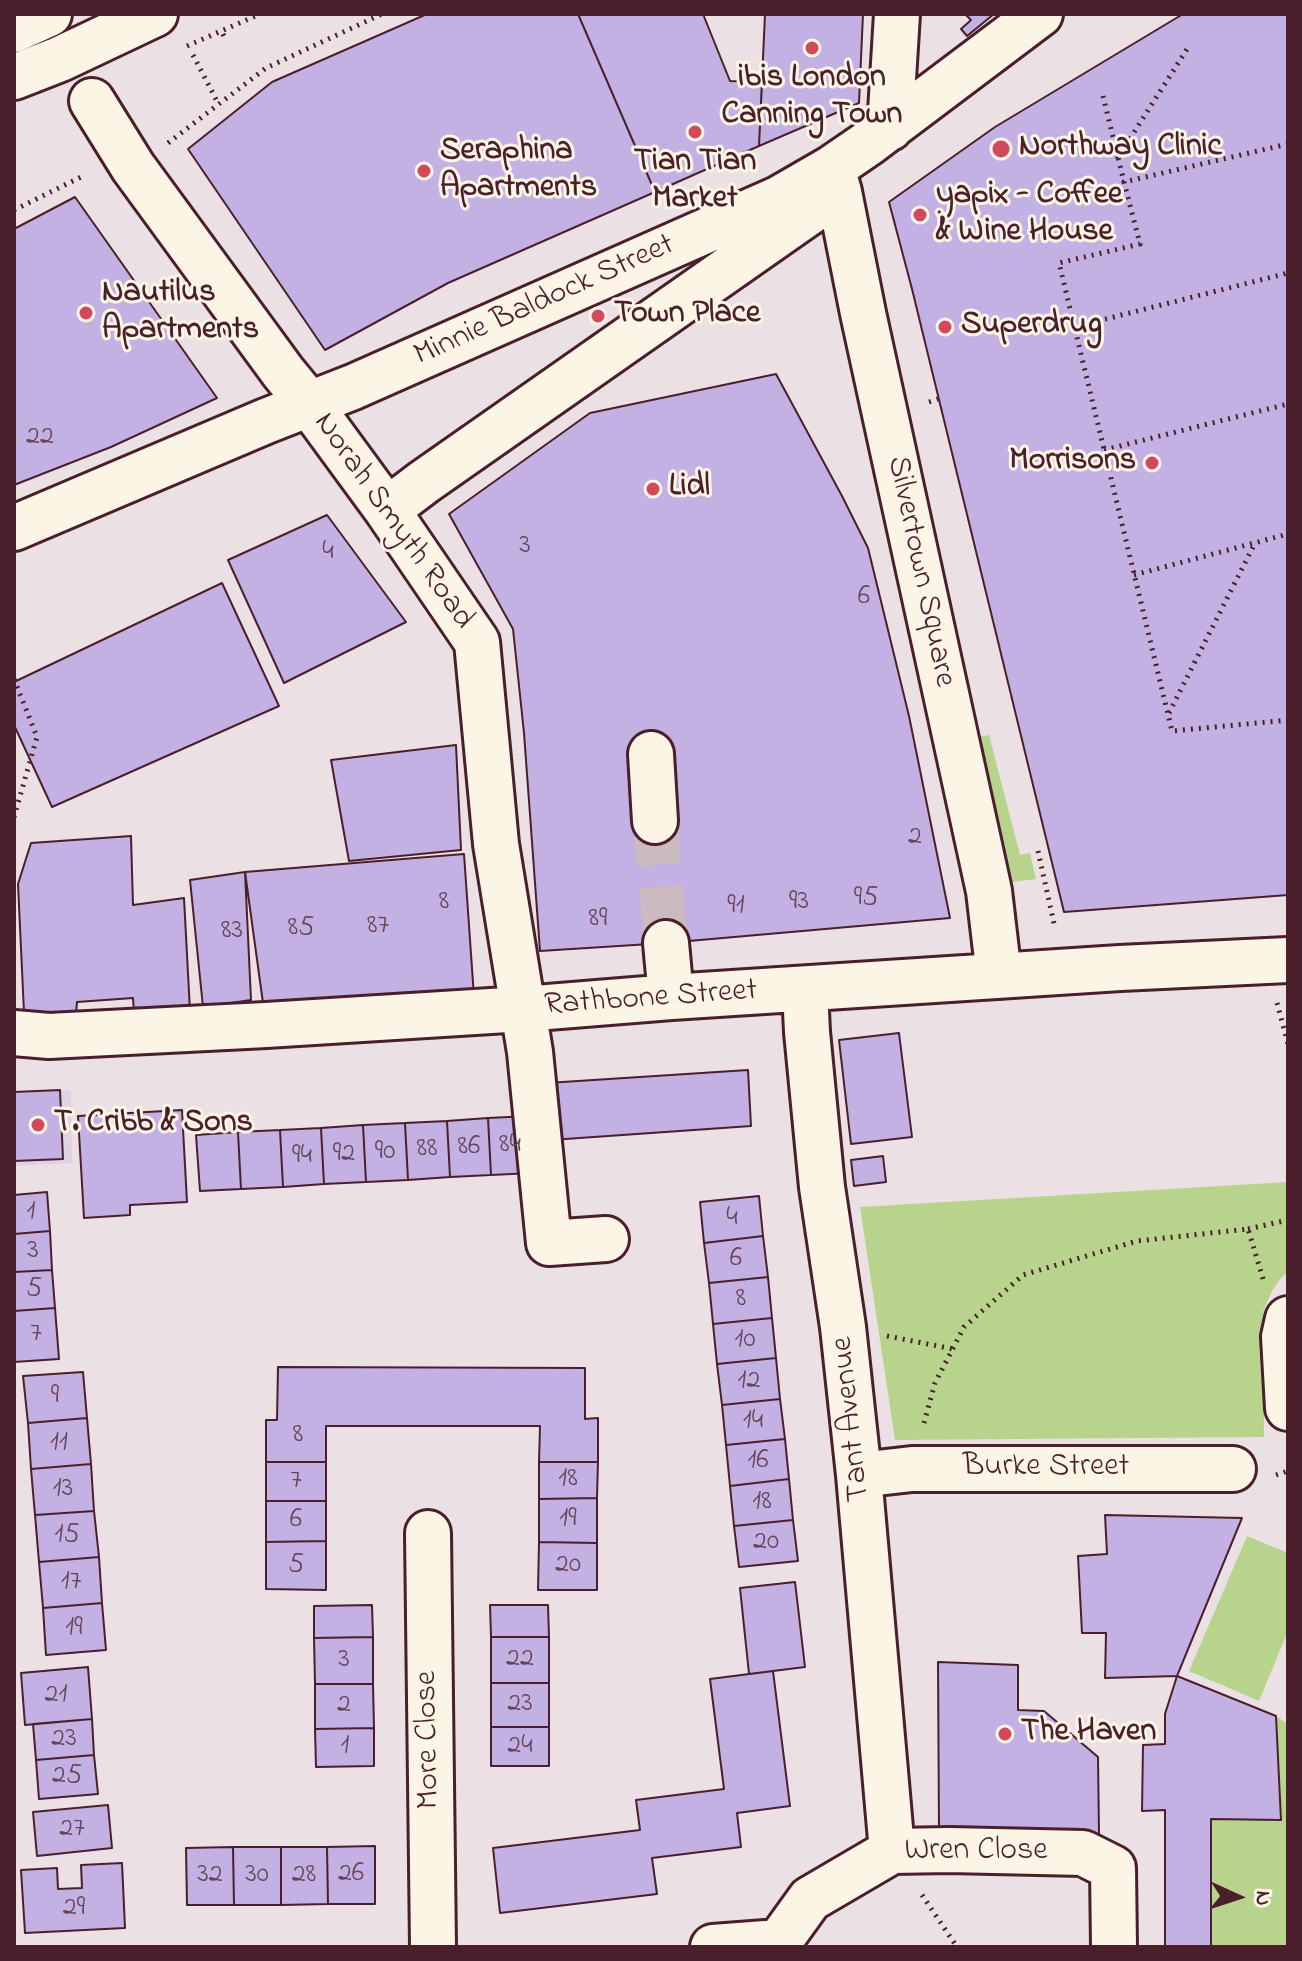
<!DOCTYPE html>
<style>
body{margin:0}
#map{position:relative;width:1302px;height:1961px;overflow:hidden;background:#ebe1e4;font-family:"Indie Flower",sans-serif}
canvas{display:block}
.frame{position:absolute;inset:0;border:16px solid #4a1f2b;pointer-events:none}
.north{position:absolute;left:1198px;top:1857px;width:80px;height:80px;-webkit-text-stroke:6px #fcf5e5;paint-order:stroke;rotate:93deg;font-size:22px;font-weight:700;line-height:32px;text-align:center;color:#4a1f2b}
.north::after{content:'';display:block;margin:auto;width:28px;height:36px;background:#4a1f2b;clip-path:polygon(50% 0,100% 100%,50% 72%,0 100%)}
</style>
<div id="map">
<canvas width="1302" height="1961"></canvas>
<div class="frame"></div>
<div class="north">N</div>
</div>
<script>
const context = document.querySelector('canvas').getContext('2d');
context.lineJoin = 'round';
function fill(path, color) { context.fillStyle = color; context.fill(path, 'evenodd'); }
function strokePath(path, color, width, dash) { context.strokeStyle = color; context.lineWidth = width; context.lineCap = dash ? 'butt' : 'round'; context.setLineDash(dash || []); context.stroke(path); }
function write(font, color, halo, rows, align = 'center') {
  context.font = font + ' "Indie Flower",sans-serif'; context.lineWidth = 6; context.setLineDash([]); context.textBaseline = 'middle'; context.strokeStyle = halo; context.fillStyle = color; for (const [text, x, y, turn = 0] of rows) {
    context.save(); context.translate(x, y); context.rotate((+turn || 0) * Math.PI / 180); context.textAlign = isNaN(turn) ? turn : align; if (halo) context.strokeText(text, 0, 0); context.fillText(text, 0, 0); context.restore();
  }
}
fill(new Path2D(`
 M71,1090L72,1163L14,1166V1093Z`), '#dfd3e3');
fill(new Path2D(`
 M989,735L1020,855L1030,853L1036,879L1005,883L971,738Z
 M1288,1182V1272C1275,1282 1269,1297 1263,1312L1264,1437L895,1440L860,1207Z
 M1247,1536L1288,1553V1631L1259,1701L1189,1671Z
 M1276,1716L1288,1724V1947H1211V1819L1281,1820Z`), '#b8d48c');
const building = new Path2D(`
 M427,14H578L655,192L448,283L325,350L188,149L272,82Z
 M578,14H703L730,81L762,82L759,146L655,192Z
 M765,14H863L859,103L759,146Z
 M965,14H994L967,36L961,29L971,20Z
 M1183,14H1288V895L1064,912L912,289L889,202L995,127Z
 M75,197L217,398L111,447L14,485V229Z
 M776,374L842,496L868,548L909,716L950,918L666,943L540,951L524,733L513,629L449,514L590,413Z
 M327,515L406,622L284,683L228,560Z
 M222,583L279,706L52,807L14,725V682Z
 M456,745L461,850L349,861L331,760Z
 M131,836L133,905L184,898L190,1011L134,1013L133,998L77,1002L75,1027L25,1034L18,884L31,843Z
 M464,854L475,1011L266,1025L245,872Z
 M245,872L251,1000L203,1007L190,880Z
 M899,1033L912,1137L851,1144L839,1040Z
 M748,1070L751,1126L551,1140L547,1083Z
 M60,1090L63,1159L14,1161V1092Z
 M182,1110L187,1202L130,1205V1215L84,1218L78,1116Z
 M529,1116L533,1173L491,1175L488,1118Z
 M488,1118L491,1175L450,1177L447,1121Z
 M447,1121L450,1177L408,1180L405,1123Z
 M405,1123L408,1180L366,1182L363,1125Z
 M363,1125L366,1182L324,1184L321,1128Z
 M321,1128L324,1184L283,1187L280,1130Z
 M280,1130L283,1187L241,1189L238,1132Z
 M238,1132L241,1189L200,1191L196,1135Z
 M883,1156L886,1182L854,1186L851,1160Z
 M47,1192L50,1231L14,1234V1195Z
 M759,1196L763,1236L704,1243L700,1202Z
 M50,1231L52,1270L14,1272V1234Z
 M763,1236L768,1277L709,1283L704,1243Z
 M52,1270L55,1308L14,1311V1272Z
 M768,1277L772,1318L713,1324L709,1283Z
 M55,1308L59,1359L14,1362V1311Z
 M772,1318L776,1358L717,1364L713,1324Z
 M776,1358L780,1399L722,1405L717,1364Z
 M278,1367L585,1368V1419L598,1418V1462H539L540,1426H326V1462H266V1420H277Z
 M83,1372L87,1418L28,1423L23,1376Z
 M780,1399L785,1439L726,1445L722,1405Z
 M87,1418L91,1464L31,1469L28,1423Z
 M785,1439L789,1479L730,1486L726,1445Z
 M266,1462H326V1501H266Z
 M539,1462H598L597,1498L539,1499Z
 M91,1464L94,1511L35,1515L31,1469Z
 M789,1479L793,1520L734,1526L730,1486Z
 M597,1498V1543L539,1542V1499Z
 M266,1501H326V1541L266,1542Z
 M94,1511L99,1557L39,1562L35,1515Z
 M1105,1515L1242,1518L1177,1676L1105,1678L1106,1633H1082L1078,1556L1107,1554Z
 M793,1520L798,1561L739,1567L734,1526Z
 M326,1541V1590L266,1589V1542Z
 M539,1542L597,1543V1590H538Z
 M99,1557L102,1603L43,1608L39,1562Z
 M795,1582L805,1667L749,1674L740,1588Z
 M102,1603L106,1650L46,1655L43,1608Z
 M372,1605L373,1637L314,1638V1606Z
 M490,1605H548L549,1637H491Z
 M373,1637V1684H315L314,1638Z
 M491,1637H549V1683H491Z
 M938,1662L1018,1665V1710L1044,1711L1098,1757L1099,1834L939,1831Z
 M88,1667L92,1719L25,1725L21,1673Z
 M773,1671L790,1806L737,1813L741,1847L652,1858L657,1894L500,1913L493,1848L640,1830L636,1800L724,1789L710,1679Z
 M1177,1676L1276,1716L1281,1820L1211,1819V1947H1165V1810L1142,1811L1143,1745L1165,1744V1714Z
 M491,1683H549V1727H491Z
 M315,1684H373L374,1728L315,1729Z
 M92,1719L94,1755L36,1760L33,1724Z
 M491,1727H549V1766H491Z
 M374,1728V1766L316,1767L315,1729Z
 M94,1755L98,1794L39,1799L36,1760Z
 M108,1805L112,1848L37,1856L33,1812Z
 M375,1846V1904H328L327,1847Z
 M233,1847L234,1905H187L186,1848Z
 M233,1847H281V1905H234Z
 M281,1847H327L328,1904L281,1905Z
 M122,1863L125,1928L25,1933L21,1870L57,1868L58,1889L82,1888L81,1865Z`);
fill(building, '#c2b1e2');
strokePath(building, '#4a1f2b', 2);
strokePath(new Path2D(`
 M655,821L666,943`), '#cbbabf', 44, [44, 22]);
const minor = new Path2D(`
 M14,30L49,14
 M92,101L133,167L283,372L310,405L387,510L477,642L496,844L530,1052L549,1243L606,1239
 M890,128L897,14
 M832,168L839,192L863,313L989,891L999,976
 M387,510L424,482L834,195
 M14,528L266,421L353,387L780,198L832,168L870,142L1040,14
 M651,754L655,821
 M666,943L671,997
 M805,989L807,1032L822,1187L843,1327L859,1475L892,1851
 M14,1033L49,1036L266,1025L523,1009L671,997L1120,968L1288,960
 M1288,1319L1284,1337L1288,1408
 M859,1475L912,1469H1233
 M428,1533L433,1947
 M713,1947L779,1942
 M780,1947L779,1942L810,1899L892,1851L949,1850L1083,1853L1113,1868L1114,1947`);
const major = new Path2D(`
 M14,77L60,59L155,14`);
strokePath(minor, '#4a1f2b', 50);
strokePath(major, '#4a1f2b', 50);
strokePath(new Path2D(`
 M223,34L226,40
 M187,46L260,14
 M193,55L218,103
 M1103,96L1124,182
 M168,143L266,68L382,14
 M1288,144L1124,182L1140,244L1059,263L1172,731L1288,720
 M1117,159L1189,46
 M14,210L85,175
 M1074,327L1288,273
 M929,402L938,399
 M1104,450L1288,404
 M1134,575L1288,534
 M14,679L37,737L14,817
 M1169,713L1255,543
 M1038,851L1055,928
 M1277,1003L1288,1044
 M1248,1229L1288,1220
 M887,1336L953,1349
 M924,1423L935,1383L964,1327L1023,1275L1137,1241L1248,1229L1264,1282
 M1276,1475L1288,1471
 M922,1895L957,1947`), '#4a1f2b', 5, [2, 6]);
strokePath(minor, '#fcf5e5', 44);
strokePath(major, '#fcf5e5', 44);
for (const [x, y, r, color] of [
 [812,48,8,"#d1495b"],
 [695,132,8,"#d1495b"],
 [1001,149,10,"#d1495b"],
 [424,171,8,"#d1495b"],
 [920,215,8,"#d1495b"],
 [86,313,8,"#d1495b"],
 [598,316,8,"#d1495b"],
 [945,327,8,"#d1495b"],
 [1152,463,8,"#d1495b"],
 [653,489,8,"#d1495b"],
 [38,1125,8,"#d1495b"],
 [1005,1734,8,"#d1495b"]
]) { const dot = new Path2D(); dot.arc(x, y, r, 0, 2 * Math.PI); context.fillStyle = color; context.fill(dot); strokePath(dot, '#fcf5e5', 3); }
write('28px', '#684459', null, [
 ["22",40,438],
 ["3",525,547],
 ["4",328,553],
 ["6",864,598],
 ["2",915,838],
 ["95",866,899],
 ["8",444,903],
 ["93",799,903],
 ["91",736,907],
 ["89",598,920],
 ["87",378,927],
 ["85",301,929],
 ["83",232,932],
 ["84",510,1146],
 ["86",469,1148],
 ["88",427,1150],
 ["90",385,1153],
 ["92",344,1155],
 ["94",302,1157],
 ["1",31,1213],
 ["4",732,1219],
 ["3",33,1252],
 ["6",736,1260],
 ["5",34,1290],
 ["8",741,1300],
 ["7",36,1335],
 ["10",745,1341],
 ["12",749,1382],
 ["9",55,1397],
 ["14",753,1422],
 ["8",298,1436],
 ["11",59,1444],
 ["16",758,1462],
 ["18",568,1480],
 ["7",296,1482],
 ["13",63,1490],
 ["18",762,1503],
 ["19",568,1520],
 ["6",296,1521],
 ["15",67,1536],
 ["20",766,1543],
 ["5",296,1566],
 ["20",568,1566],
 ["17",71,1583],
 ["19",74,1629],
 ["22",520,1660],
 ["3",344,1661],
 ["21",56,1696],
 ["23",520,1705],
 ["2",344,1706],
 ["23",64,1740],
 ["1",345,1747],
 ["24",520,1747],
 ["25",67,1777],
 ["27",72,1830],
 ["26",351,1875],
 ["32",210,1876],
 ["30",257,1876],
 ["28",304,1876],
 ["29",74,1909]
]);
write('bold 32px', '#4a1f2b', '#fcf5e5', [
 ["ibis London",812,80,"center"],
 ["Canning Town",812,117,"center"],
 ["Northway Clinic",1019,149],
 ["Seraphina",440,153],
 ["Apartments",440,190],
 ["Tian Tian",695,164,"center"],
 ["Market",695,201,"center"],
 ["yapix - Coffee",936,197],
 ["& Wine House",936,234],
 ["Nautilus",102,295],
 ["Apartments",102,332],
 ["Town Place",614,316],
 ["Superdrug",961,327],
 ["Morrisons",1136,463,"right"],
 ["Lidl",669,489],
 ["T. Cribb & Sons",54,1125],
 ["The Haven",1021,1734]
], 'left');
write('32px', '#4a1f2b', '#fcf5e5', [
 ["Minnie Baldock Street",545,302,-24],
 ["Norah Smyth Road",392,522,55],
 ["Silvertown Square",919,572,78],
 ["Rathbone Street",651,1000,-4],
 ["Tant Avenue",853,1419,-96],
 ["Burke Street",1046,1469],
 ["More Close",430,1740,-91],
 ["Wren Close",976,1853]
]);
</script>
